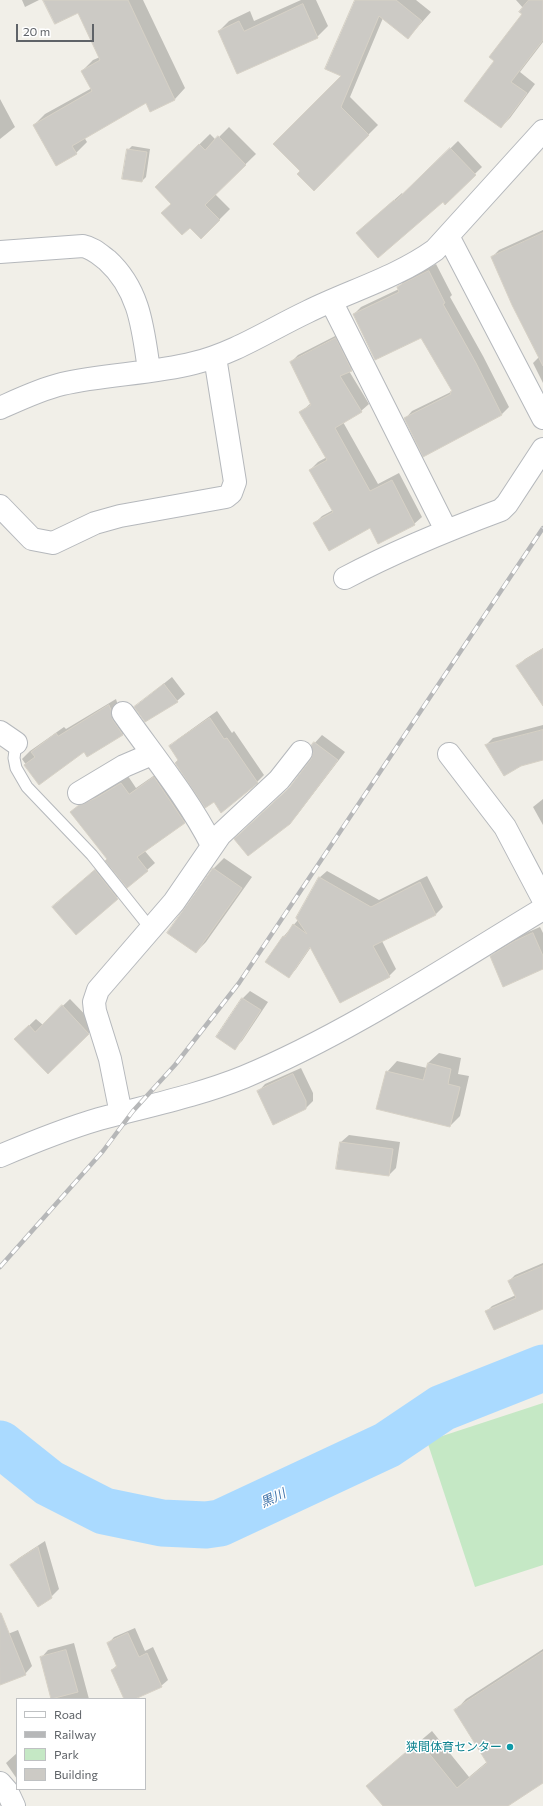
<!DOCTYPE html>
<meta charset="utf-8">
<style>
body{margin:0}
#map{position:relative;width:543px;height:1806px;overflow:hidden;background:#f1efe8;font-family:Commissioner,sans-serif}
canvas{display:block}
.legend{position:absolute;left:16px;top:1698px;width:130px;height:92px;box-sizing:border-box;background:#fff;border:1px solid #bfc1c3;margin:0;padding:5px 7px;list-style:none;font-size:12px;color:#5f6368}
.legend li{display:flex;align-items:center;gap:8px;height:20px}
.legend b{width:20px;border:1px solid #bfc1c3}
.scale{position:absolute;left:16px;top:24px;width:78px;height:18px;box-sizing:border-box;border:2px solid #5f6368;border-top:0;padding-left:5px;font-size:12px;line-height:14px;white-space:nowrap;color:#5f6368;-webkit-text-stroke:3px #fff;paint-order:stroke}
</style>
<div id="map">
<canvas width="543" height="1806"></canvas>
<ul class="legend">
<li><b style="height:5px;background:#fff"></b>Road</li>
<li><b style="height:5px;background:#b6b7b8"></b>Railway</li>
<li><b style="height:11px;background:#c5e8c5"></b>Park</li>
<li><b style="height:11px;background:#cccac5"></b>Building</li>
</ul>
<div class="scale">20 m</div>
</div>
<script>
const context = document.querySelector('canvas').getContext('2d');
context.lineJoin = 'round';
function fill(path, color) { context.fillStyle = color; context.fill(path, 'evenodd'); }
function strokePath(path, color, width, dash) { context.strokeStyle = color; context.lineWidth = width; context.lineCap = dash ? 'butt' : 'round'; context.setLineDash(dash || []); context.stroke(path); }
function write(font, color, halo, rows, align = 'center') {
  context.font = font + ' Commissioner,"Noto Sans JP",sans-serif'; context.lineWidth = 3; context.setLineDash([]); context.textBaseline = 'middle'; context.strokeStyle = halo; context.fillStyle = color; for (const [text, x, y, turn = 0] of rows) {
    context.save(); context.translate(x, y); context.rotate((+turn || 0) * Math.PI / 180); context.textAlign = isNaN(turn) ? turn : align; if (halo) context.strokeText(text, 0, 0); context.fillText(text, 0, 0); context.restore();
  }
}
fill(new Path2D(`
 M543,1403V1565L475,1587L427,1441Z`), '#c5e8c5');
fill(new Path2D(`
 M22,0H39L25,7Z
 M44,0H143L185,88L175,99L151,110L147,102L84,137L87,142L76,153L34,125L45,114L92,88L82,71L93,60L100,57L78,12Z
 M301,0H316L328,26L317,37L219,31L229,21L250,11L254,21Z
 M356,0H416L431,12L408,38L383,18L350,97L378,125L314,189L343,75Z
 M516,0H543V42L520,72L535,84L510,118L501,127L496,61L524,14V9Z
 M0,99L15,127L0,139Z
 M229,127L256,154L215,194L230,209L201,238L156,187L210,134L216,140Z
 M458,141L482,167L445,203L443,201L365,226L402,193L403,195Z
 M132,146L150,149L146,177L142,181L128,150Z
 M543,230V383L533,363L539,357L492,257L499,250Z
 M436,264L452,295L450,297L483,356L509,407L502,414L405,419L412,411L453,391L422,337L354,314L361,307L399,289L398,288L405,280Z
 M343,332L359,362L349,371L369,404L361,411L343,422L378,484L399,473L422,517L414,524L371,527L315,523L322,516L333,510L310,470L318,462L327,457L301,412L311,403L291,362L298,355Z
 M543,648V690L518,666L525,659Z
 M172,677L185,694L177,701L135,707Z
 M116,699L120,712L130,727L123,734L87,755L84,750L39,783L22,759L30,751L64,727L66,729Z
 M217,711L232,733L234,731L264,775L257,782L179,759L170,747L178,739Z
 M543,725V759L486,745L493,738Z
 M322,735L345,752L297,815L289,823L291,786L312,760L314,753L312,746Z
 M162,770L192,815L184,822L144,850L155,863L147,870L108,859L71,813L87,798L104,791L128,776L136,788Z
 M543,799V825L533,807Z
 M224,858L252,877L206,942L196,952L169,933L214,868Z
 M103,863L124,891L76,934L60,900Z
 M327,871L379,900L427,876L443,907L436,914L382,941L396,969L389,976L311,947L296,969L289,977L267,962L284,936L298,920L319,878Z
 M540,927L543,933V968L491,957L498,949L521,935Z
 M250,991L268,1002L242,1041L234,1048L218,1037L243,998Z
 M70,999L96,1026L48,1073L15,1039L36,1019L43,1025Z
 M439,1053L461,1058L458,1074L469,1076L460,1116L450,1126L387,1072L397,1061L427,1068L428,1063Z
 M301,1068L313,1093V1101L305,1109L258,1092L265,1084Z
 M349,1135L400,1142L396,1168L389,1175L337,1168L341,1142Z
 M543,1263V1308L486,1312L492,1306L516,1295L509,1281L515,1275Z
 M45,1541L59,1589L51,1597L11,1565L19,1558Z
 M135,1628L145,1651L153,1647L168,1680L161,1686L112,1670L117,1665L108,1644L114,1637Z
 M18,1630L32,1666L25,1674L0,1684V1637Z
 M74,1643L89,1699H52L41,1658L48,1650Z
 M543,1649V1782L490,1806H384L367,1786L432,1731L469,1777L488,1761L455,1711L466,1699Z
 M17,1753V1779L6,1763Z`), '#0003');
strokePath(new Path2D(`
 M0,1444L49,1483L104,1511L162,1523L206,1525L220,1523L387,1445L442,1408L543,1368`), '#aadaff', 47);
const building = new Path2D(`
 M43,0H128L175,100L150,112L146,103L72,146L77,154L56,166L33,125L92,91L81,71L100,60L78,13L55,24Z
 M355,0H396L422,21L408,39L379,16L341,107L369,135L314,191L297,174L300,171L273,144L341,76L325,69Z
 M529,0H543V40L511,82L527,93L501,128L464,101L494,61L489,57L522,14L519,12Z
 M303,4L318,38L237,74L218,31L239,21L244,31Z
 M218,136L246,165L205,205L220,220L201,239L190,228L182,235L161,213L171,204L155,187L199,144L205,150Z
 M450,148L476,175L445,205L443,202L378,258L356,233L394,200L395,201Z
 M127,149L147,152L142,182L122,179Z
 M543,233V366L512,305L491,257Z
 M429,271L445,303L443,304L476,363L502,415L423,457L404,418L451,394L450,392L452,391L421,338L375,360L353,314L399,292L397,287Z
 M336,338L352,371L340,376L362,412L335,428L370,491L392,480L415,525L378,544L370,528L329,551L313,523L333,512L309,470L327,460L299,412L311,405L290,362Z
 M543,649V706L516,666Z
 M164,684L178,702L145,722L134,707Z
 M109,705L111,710L113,720L123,735L87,757L84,752L39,785L24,765L35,757L31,752L56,733L58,736Z
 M210,718L224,739L227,738L258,783L221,813L214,802L205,808L175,763L178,760L169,746Z
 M543,730V760L521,766L504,776L485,745Z
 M314,742L338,760L290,824L248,856L234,839L289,788L311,759L313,753L311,746Z
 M154,777L185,823L137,857L148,871L127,888L105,861L107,859L70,812L79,805L96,798L121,783L129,794Z
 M213,868L242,888L196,953L167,933Z
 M95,870L118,899L76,935L52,907Z
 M319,877L371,907L420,882L436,915L373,946L390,977L340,1003L310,947L289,978L265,962L283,936L285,937L293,924L307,934L296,918Z
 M533,933L543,956V969L503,987L490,956L513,942Z
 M242,998L261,1010L235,1050L216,1037Z
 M62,1005L89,1034L48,1074L14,1039L29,1025L35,1032Z
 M428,1063L451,1069L448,1084L460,1087L450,1127L376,1109L386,1071L423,1080Z
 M293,1074L306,1101V1109L273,1125L257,1091Z
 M340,1142L393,1149L389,1176L336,1169Z
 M543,1266V1309L494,1330L485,1311L516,1298L508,1281Z
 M38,1547L52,1598L38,1607L10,1565Z
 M0,1613H1L26,1675L0,1685Z
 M128,1633L139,1657L147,1653L162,1687L135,1699H124L111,1670L117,1667L107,1643Z
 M66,1650L78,1692L51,1699L40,1657Z
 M543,1652V1783L508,1806H383L366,1786L419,1741L457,1788L487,1763L454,1710Z`);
fill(building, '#cccac5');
strokePath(building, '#d6d1c6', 1);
const lane = new Path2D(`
 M16,743L14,758L16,768L27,787L92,855L151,929`);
const street = new Path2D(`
 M448,236L543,418
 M0,252L83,246C93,248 99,254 107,260C140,290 143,329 149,370
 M331,301L446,530
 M0,408C20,399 41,389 62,384C105,374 151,374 194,363C235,353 269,330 307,312C349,291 396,278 435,250L543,131
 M0,506L32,539L53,543L95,523L120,516L226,497L231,493L235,482L215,357
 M345,578C396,551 447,530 501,510L507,504L543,449
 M123,713C154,757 188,798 212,845
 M0,732L16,743
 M449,754L505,827L543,899
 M79,793L124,766L152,754
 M121,1114L110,1059L95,1011L94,1002L98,990L174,902L220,835L279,780L301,752
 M0,1156C33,1142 65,1129 99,1119C147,1106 197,1096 244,1077C349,1033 445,968 543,909
 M0,1783L7,1791L14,1806`);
strokePath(lane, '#b5b8bc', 13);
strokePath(street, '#b5b8bc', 24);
strokePath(lane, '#fff', 11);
strokePath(street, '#fff', 22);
const rail = new Path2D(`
 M0,1267L103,1151L133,1111L175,1065L239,983L543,528`);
strokePath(rail, '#b6b7b8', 4.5);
strokePath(rail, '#fff', 3, [9]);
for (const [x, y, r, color] of [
 [510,1747,4,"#0f9aa8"]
]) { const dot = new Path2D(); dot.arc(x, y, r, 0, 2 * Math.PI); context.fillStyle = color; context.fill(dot); strokePath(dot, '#fff', 1.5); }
write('12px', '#0d838f', '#fff', [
 ["狭間体育センター",502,1747]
], 'right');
write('italic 13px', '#4174aa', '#fff', [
 ["黒川",273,1498,-25]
]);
</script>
